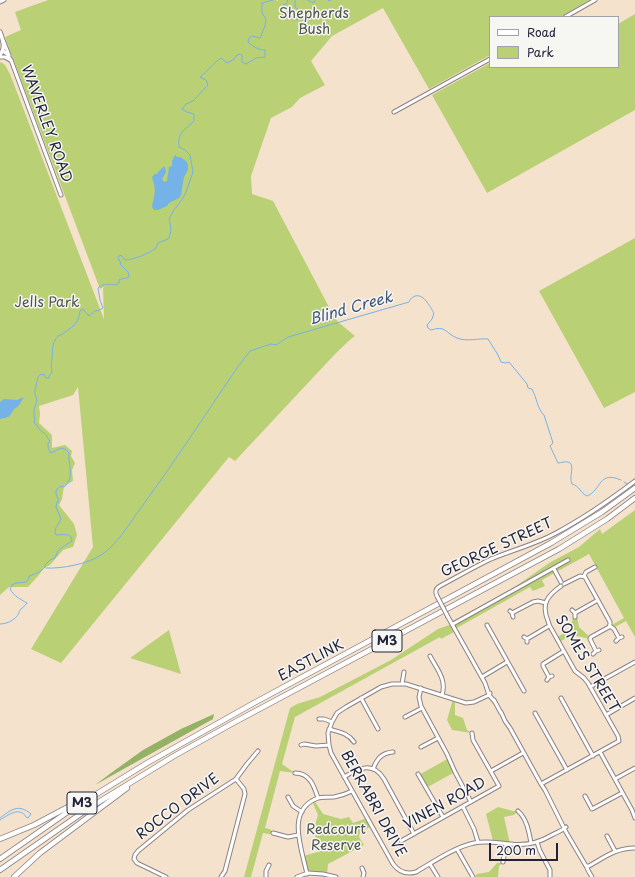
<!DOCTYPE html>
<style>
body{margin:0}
#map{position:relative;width:635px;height:877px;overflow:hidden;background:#f5e2cd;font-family:"Playpen Sans",sans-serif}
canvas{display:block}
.legend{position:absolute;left:489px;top:16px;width:130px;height:52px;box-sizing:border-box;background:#f6f6f2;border:1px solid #a1a1a9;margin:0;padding:5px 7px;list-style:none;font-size:12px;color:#22223b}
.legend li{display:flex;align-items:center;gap:8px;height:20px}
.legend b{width:20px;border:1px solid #a1a1a9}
.scale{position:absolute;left:489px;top:843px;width:69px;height:18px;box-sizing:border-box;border:2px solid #22223b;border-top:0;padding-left:5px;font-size:12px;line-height:14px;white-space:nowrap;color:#22223b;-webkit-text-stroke:3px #f6f6f2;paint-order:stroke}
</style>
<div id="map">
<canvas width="635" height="877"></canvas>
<ul class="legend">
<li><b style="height:5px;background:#fff"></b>Road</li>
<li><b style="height:11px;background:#bad075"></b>Park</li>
</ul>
<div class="scale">200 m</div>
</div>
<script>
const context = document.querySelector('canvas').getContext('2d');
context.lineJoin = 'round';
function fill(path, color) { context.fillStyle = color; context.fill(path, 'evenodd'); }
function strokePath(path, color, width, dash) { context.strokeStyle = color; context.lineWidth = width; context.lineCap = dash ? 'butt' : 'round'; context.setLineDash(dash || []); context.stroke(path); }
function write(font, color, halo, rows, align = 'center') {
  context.font = font + ' "Playpen Sans",sans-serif'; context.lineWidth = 3; context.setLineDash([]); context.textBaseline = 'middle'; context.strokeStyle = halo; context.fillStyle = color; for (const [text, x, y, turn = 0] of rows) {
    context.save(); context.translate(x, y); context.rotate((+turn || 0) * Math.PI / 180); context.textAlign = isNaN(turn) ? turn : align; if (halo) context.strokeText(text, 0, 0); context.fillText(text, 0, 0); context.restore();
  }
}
fill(new Path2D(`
 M48,0H276L278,1V0H590L560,17H490V55L429,89L383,8L332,36L311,61L325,85L300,98L292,107L271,118L251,176L252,194L273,201L330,309L338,322L355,336L352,338L336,353L235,461L229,457L61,663L31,649L93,547L78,387L73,395L39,406L40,414L39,423L52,435V448L65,445L72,451L71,456L75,463L72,470L73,481L64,486L62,499L59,505L74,524L77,535L73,547L63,550L50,565L44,568L38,576L28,587H9L0,595V63L1,62L5,65L10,74L104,319L103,288L105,286L100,289L5,37L21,30L15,12Z
 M635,14V110L487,193L432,95L490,63V67H618V24Z
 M635,238V392L604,408L539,291Z
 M635,510V637L626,621L613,628L610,626L624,618L589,554L542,580L545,586L533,591L530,587L455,629L456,631L441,639L440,637L295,717L282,764L295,773L280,771L265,828L270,829L273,833L269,834L263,833L251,877H244L290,708L297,704L320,697L391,660L438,629L452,624L451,622L512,589L549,563L579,547L600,529L602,534Z
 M577,616L579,627L591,638L590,639L572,635L559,642L557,637L570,630L573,617Z
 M169,630L181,674L130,658Z
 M453,699L455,700V715L463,718L467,730L472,733L452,730L447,720Z
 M449,758L455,772L426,788L419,775Z
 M314,800L323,814L341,819L349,817L353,823L367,818L372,826L360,832L359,837L364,845L328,864L327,874H307L303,856L318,852L314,828L318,815L312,801Z
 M498,807L513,811H518L514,815L504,817L510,844L493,841L486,814Z
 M503,862L499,866L498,877H475L477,874L489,872L497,863Z`), '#bad075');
fill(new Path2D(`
 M214,714L213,719L95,785L111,773L143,750L181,729Z`), '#93b266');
fill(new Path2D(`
 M175,155L177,157H180L185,160L188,164V170L184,177L181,195L179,198L169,203L167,206L158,210H154L152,207C152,203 154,200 154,197C156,190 154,184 152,177L155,174H157L158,172L163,167H165L166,172L162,179L164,182L167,181L169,167L172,166V161Z
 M24,397C21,402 19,407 14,409C9,417 10,417 0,419V402L4,399L17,400Z`), '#75b2e7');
strokePath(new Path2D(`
 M287,0L288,1L286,4L283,5L282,11H285L293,20L303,19V14L302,12L300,11L295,7V0
 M308,0C311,2 312,3 315,2V0
 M328,0L329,1L331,0
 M624,482L633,487
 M46,568C61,569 88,564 101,555C117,545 129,524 140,509C174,463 205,415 237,368L250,351L271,344L276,345L288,337L409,302C410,300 411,298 413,297C423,291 430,307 434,313L432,319L427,325L428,328L431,330C446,325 445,333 457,338C467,342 478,338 488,339L498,355L501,362L505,363L509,362L527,384L528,388L532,389C533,392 535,395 536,399C538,405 539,410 544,415L553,443L550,446L558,463C561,463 565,461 568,462C574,463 571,473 571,477C571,481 571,480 572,484C580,486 580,493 587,496C602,490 598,470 621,480
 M0,624C6,624 13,621 17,616C18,615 20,610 20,610C23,607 25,606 27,603C20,599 14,596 10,589L12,585L16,583L26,582L29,578V576C35,574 41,572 45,567V565L50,560L55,558V556L57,555V552C62,547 67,544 72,541C71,532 63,535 56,535C53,528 59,525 61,519L56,507L57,502L59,501L56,494V490L61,486L64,487C75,479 68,464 69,453L65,449L61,448L51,453C48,450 48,447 48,443L50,441C48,440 48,438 47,436C44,432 39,431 37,425L35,424L34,421L35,419L34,417V410L37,400L35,394V390L38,377L40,375L44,374L46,378H49V376L52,372C51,367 51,363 52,358C53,349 51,344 58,336L61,335C71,328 79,324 80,311L83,309L89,316L96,310L98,311L103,308L100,300L98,288C104,283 109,284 115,285L119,283V280C122,278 126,279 129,277L128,272L120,264L121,262L119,261L118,257L121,255L125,260C133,260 150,253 156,248L158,243L168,239C172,233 171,226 169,219L174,210L183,198L186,192L193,172L190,155L185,150L179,147C177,132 185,130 194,121V114L187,112L182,109L186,104L193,101L208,85L206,80L200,77C208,71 212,64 221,58L227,63L233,60L237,55L240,54L242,55V62L246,64L256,58L265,57V50C258,50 254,47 248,42L249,38L252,36L260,38L265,26L266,19L262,13V3L273,0
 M0,818C11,810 18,803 31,814L28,818L26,817C20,806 8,815 0,820`), '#75b2e7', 1);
const minor = new Path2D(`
 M0,2L4,0
 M565,17L595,0
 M3,40L9,55
 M3,51L7,54L11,60L61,195
 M0,57H5L10,60
 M394,112L490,59
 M554,569L561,582
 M584,576L586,572L595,567
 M564,584L580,576L585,577L610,622V624L609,627L591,637L590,639L596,651
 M437,596C435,592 435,589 440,586C457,577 474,567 491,559C513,550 536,544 556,533C584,518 610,500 635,481
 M572,610L575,613V617
 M510,611L512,613L513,617
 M512,613L533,602L538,601L546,603
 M575,613L598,600
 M448,617L485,683L489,695L495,702
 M453,624L568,560
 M487,625L524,691
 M610,626L614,629L619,638
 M524,637L527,639V642
 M527,639L549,626
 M616,641L619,638L622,637
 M593,654L596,651L599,650
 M430,656C437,669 447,680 442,695
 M482,677L507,662
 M549,677L543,666V664L564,651
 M547,680L549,677L552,676
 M402,684L404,672
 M590,687L635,662
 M421,688L419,697L421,706L447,754L455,772L471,802
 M490,693L489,695L474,702L466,703L406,684H392L381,687L346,707L337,713L332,722L328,733L329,745L331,753L393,864C399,872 406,875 416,872C433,862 455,847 474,843C487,840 498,843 511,844C526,846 540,842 552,835C557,832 562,831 566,827
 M361,698L378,729
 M561,698L593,756
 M494,700L501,713
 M501,712L505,721L510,728L541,784L545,790L566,832L586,866L589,872L592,877
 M535,713L567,770
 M606,715L635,698
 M405,717L422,708
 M319,719H324L332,722
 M329,729C339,732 348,733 354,742
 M301,745L304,744L316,746L329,745
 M421,747L438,738
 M600,752L632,810L635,818
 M373,769C377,759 381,753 393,752
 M491,771L523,753
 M295,773C310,773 314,786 318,798
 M418,774L443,817
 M344,777C359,768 373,761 384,779L414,834
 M615,779L635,768
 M541,784L619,741L618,736L588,683L584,678L575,671L552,630C550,627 549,625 548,621C541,604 547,596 561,586
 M585,796L592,809L622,793
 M288,797L293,806L302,812
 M463,807L474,829L478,842
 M518,811C527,819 529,832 531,843
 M273,833L288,837L298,835
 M607,836L615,851
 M401,841L499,786L473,740L472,733
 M537,842L540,851L550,870V877
 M457,849L473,877
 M503,862L506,844
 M430,864L438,877
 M586,866H589C605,857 616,848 635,848
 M362,868L364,873L363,877
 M307,874C302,849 285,810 318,798C324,797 329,797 334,797C340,796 346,794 352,791
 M166,877L137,863L134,859L135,855L138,851L188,810L236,779L247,764L258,751
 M221,877L225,871L245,794L244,789L236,779
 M266,877V871L269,865
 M297,877L308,873L323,874L336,877`);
const major = new Path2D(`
 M0,32C3,41 6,47 0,55`);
const highway = new Path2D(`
 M0,839L34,825L85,798
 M0,859L69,811L147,763L254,703L551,543L602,512L635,488
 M0,870L89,808L174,756L235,722L559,549L607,519L635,498
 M14,877L40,853L127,788`);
strokePath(minor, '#8c8284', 5);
strokePath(major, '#8c8284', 5.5);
strokePath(highway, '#8c8284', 6);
strokePath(minor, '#fff', 3);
strokePath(major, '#fff', 3.5);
strokePath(highway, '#fff', 4.5);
const minorBridge = new Path2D(`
 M437,596L448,617`);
strokePath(minorBridge, '#8c8284', 5, []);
strokePath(minorBridge, '#fff', 3);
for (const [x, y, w] of [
 [387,641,30],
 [82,803,30]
]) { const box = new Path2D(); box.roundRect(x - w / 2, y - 11, w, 22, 3); context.fillStyle = '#f6f6f2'; context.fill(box); strokePath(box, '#22223b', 1); }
write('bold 13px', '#22223b', null, [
 ["M3",387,641],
 ["M3",82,803]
]);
write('14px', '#50564c', '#f6f6f2', [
 ["Shepherds",314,14],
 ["Bush",314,30],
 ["Jells Park",47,303],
 ["Redcourt",336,830],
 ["Reserve",336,846]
]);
write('14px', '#22223b', '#f6f6f2', [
 ["WAVERLEY ROAD",46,124,70],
 ["GEORGE STREET",497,548,-25],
 ["EASTLINK",311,661,-28],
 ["SOMES STREET",587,664,59],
 ["BERRABRI DRIVE",373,804,61],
 ["VINEN ROAD",445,804,-29],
 ["ROCCO DRIVE",178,807,-37]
]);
write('italic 15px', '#3f5477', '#f6f6f2', [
 ["Blind Creek",351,309,-16]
]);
</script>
